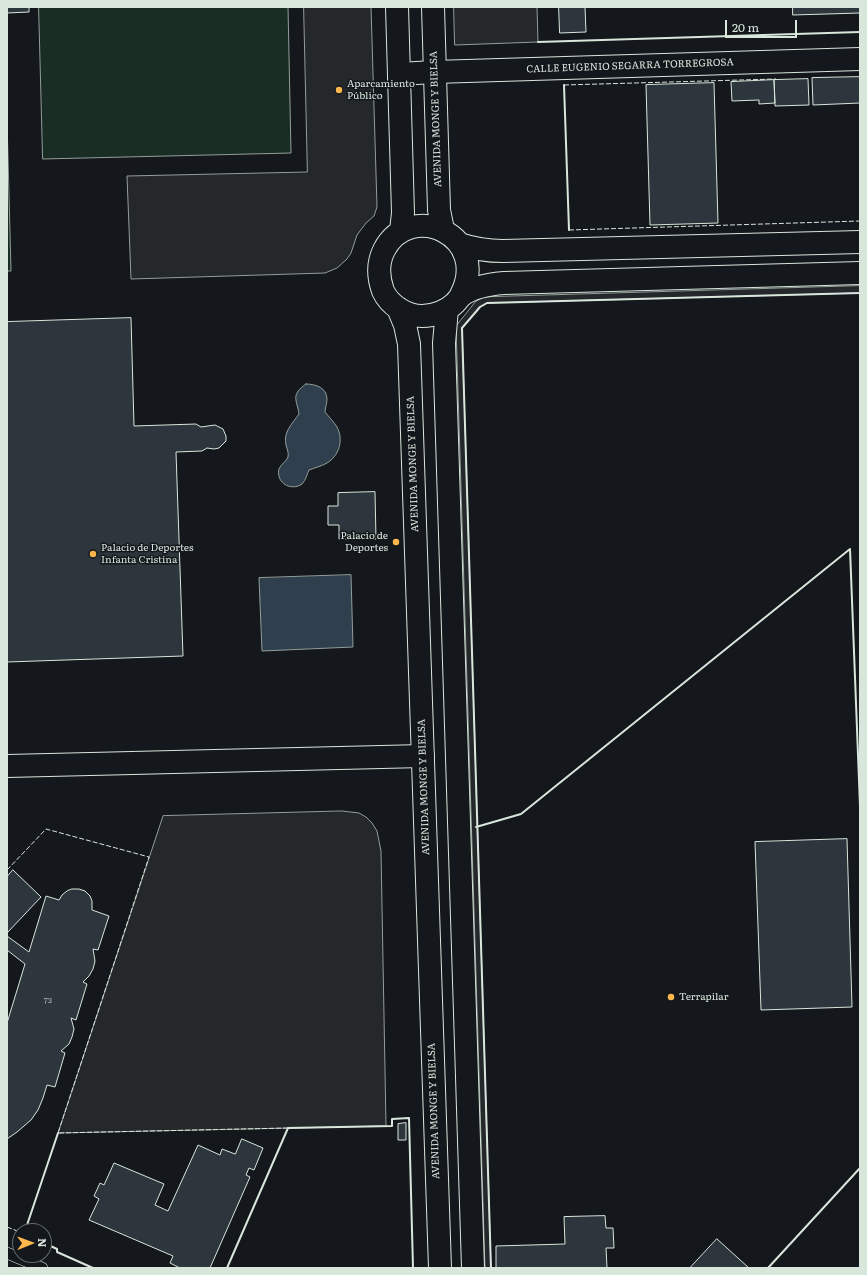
<!DOCTYPE html>
<meta charset="utf-8">
<style>
body{margin:0}
#map{position:relative;width:867px;height:1275px;overflow:hidden;background:#14181c;font-family:Literata,serif}
canvas{display:block}
.frame{position:absolute;inset:0;border:8px solid #d8e6dc;pointer-events:none}
.north{position:absolute;left:12px;top:1223px;width:40px;height:40px;box-sizing:border-box;background:#14181c;border:1px solid #626a69;border-radius:50%;rotate:89deg;font-size:11px;font-weight:700;line-height:16px;text-align:center;color:#d8e6dc}
.north::after{content:'';display:block;margin:auto;width:14px;height:18px;background:#ffb74d;clip-path:polygon(50% 0,100% 100%,50% 72%,0 100%)}
.scale{position:absolute;left:725px;top:20px;width:72px;height:18px;box-sizing:border-box;border:2px solid #d8e6dc;border-top:0;padding-left:5px;font-size:12px;line-height:14px;white-space:nowrap;color:#d8e6dc;-webkit-text-stroke:3px #14181c;paint-order:stroke}
</style>
<div id="map">
<canvas width="867" height="1275"></canvas>
<div class="frame"></div>
<div class="north">N</div>
<div class="scale">20 m</div>
</div>
<script>
const context = document.querySelector('canvas').getContext('2d');
context.lineJoin = 'round';
function fill(path, color) { context.fillStyle = color; context.fill(path, 'evenodd'); }
function strokePath(path, color, width, dash) { context.strokeStyle = color; context.lineWidth = width; context.lineCap = dash ? 'butt' : 'round'; context.setLineDash(dash || []); context.stroke(path); }
function write(font, color, halo, rows, align = 'center') {
  context.font = font + ' Literata,serif'; context.lineWidth = 3; context.setLineDash([]); context.textBaseline = 'middle'; context.strokeStyle = halo; context.fillStyle = color; for (const [text, x, y, turn = 0] of rows) {
    context.save(); context.translate(x, y); context.rotate((+turn || 0) * Math.PI / 180); context.textAlign = isNaN(turn) ? turn : align; if (halo) context.strokeText(text, 0, 0); context.fillText(text, 0, 0); context.restore();
  }
}
const green = new Path2D(`
 M39,7H288L291,153L43,159Z
 M7,120L11,271H7Z`);
fill(green, '#1a2d24');
strokePath(green, '#939e99', 1);
const parking = new Path2D(`
 M304,7H371L377,207L374,216L366,223L357,235L351,253L347,259L337,268L325,273L131,279L127,176L307,172Z
 M454,7H537L538,42L455,45Z
 M860,286V293L487,303L480,307L462,328L491,1268H485L456,326L476,301L484,297Z
 M342,811L359,813L366,817L372,823L377,831L381,851L386,1126L58,1133L163,816Z`);
fill(parking, '#24282b');
strokePath(parking, '#939e99', 1);
const water = new Path2D(`
 M306,384C316,384 327,388 327,399C327,404 325,408 325,412C329,417 334,422 337,427C344,440 339,456 327,463C322,466 314,468 309,470C307,474 306,480 302,484C294,490 281,486 279,476C276,466 285,464 288,457C289,453 287,449 286,445C283,432 292,424 299,414C297,400 290,395 306,384Z
 M351,575L353,647L262,651L259,578Z`);
fill(water, '#2f3f4d');
strokePath(water, '#939e99', 1);
const building = new Path2D(`
 M7,7H29V12L7,13Z
 M559,7H585L586,32L560,33Z
 M793,7H860V13L793,15Z
 M860,77V103L813,105L812,78Z
 M808,79L809,105L775,106L774,80Z
 M774,80L775,103L759,104V100L732,101L731,82Z
 M714,83L718,223L650,225L646,85Z
 M131,318L134,426L196,424L201,427L215,425L223,429L226,436V441L219,448L214,449L207,448L202,451L176,452L183,656L7,662V322Z
 M375,492L376,539H339V525H328V506H338V493Z
 M847,839L852,1007L761,1010L755,842Z
 M13,870L41,897L7,933V877Z
 M72,889H79L85,891L90,896L92,901V910L109,916L98,950L93,949L95,961L93,969L89,976L83,982L87,984L76,1020L71,1018L74,1029L72,1037L69,1044L61,1051L65,1053L55,1087L47,1085L43,1098L38,1110L31,1120L17,1132L7,1139V1023L25,964L7,950V936L29,952L46,896L59,900L62,895L67,891Z
 M406,1123V1140H398V1124Z
 M242,1139L263,1148L254,1170L249,1168L246,1175L250,1177L210,1268H180L170,1263L173,1256L89,1220L99,1199L94,1196L100,1183L104,1185L114,1163L164,1184L155,1205L168,1211L198,1145L220,1155L222,1149L235,1154Z
 M605,1216L606,1228H613L614,1248H606L607,1268H496V1246L565,1244L564,1217Z
 M717,1239L749,1268H690Z`);
fill(building, '#2c363c');
strokePath(building, '#d8e6dc', 1);
const service = new Path2D(`
 M7,1253L42,1268`);
const minor = new Path2D(`
 M399,74L434,72L860,59
 M7,766L423,756`);
const tertiary = new Path2D(`
 M397,7L403,213L401,231
 M433,7L439,210L443,230
 M459,244C474,249 487,251 503,251L860,242
 M461,295C491,236 411,199 384,250C377,264 378,277 383,291C390,306 407,316 422,316C434,316 447,311 455,303C457,301 459,298 461,296C472,287 491,284 504,283L860,273
 M398,308L405,325L409,344L440,1268
 M447,309L444,343L473,1268`);
strokePath(service, '#d8e6dc', 12);
strokePath(minor, '#d8e6dc', 24);
strokePath(tertiary, '#d8e6dc', 24);
strokePath(service, '#14181c', 11);
strokePath(minor, '#14181c', 22);
strokePath(tertiary, '#14181c', 22);
strokePath(new Path2D(`
 M564,85L776,79
 M569,230L860,221
 M7,870L46,829L149,857L58,1133L288,1128
 M7,1227L20,1232`), '#d8e6dc', 1, [5, 2]);
strokePath(new Path2D(`
 M538,42L860,32
 M564,85L569,230
 M476,827L521,814L850,549L860,806
 M25,1231L58,1133
 M44,1243L57,1249V1252L93,1268
 M227,1268L288,1128L392,1126V1119L409,1118L413,1268
 M491,1268L462,328L480,307L487,303L860,293
 M768,1268L860,1168`), '#d8e6dc', 2);
for (const [x, y, r, color] of [
 [339,90,4,"#ffb74d"],
 [396,542,4,"#ffb74d"],
 [93,554,4,"#ffb74d"],
 [671,997,4,"#ffb74d"]
]) { const dot = new Path2D(); dot.arc(x, y, r, 0, 2 * Math.PI); context.fillStyle = color; context.fill(dot); strokePath(dot, '#14181c', 1.5); }
write('8px', '#adbab4', null, [
 ["73",48,1001]
]);
write('10px', '#d8e6dc', '#14181c', [
 ["CALLE EUGENIO SEGARRA TORREGROSA",630,66,-2],
 ["AVENIDA MONGE Y BIELSA",436,119,-92],
 ["AVENIDA MONGE Y BIELSA",413,464,-92],
 ["AVENIDA MONGE Y BIELSA",424,787,-92],
 ["AVENIDA MONGE Y BIELSA",434,1111,-92]
]);
write('10px', '#d8e6dc', '#14181c', [
 ["Aparcamiento",347,84],
 ["Público",347,96],
 ["Palacio de",388,536,"right"],
 ["Deportes",388,548,"right"],
 ["Palacio de Deportes",101,548],
 ["Infanta Cristina",101,560],
 ["Terrapilar",679,997]
], 'left');
</script>
